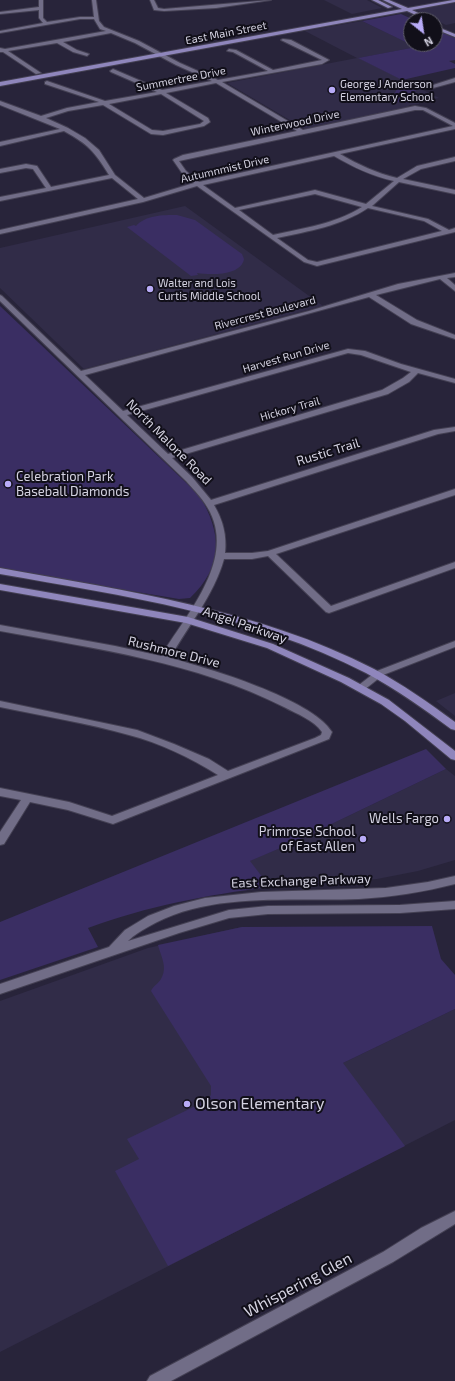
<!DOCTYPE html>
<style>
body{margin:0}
#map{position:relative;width:455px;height:1381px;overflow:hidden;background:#28243a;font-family:"Exo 2",sans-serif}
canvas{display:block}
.north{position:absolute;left:403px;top:12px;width:40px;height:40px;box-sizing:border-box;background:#110f19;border:1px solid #5f5d69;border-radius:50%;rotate:150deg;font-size:11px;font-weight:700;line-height:16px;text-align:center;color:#d4d2e1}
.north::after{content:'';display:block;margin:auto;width:14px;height:18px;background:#b8abf7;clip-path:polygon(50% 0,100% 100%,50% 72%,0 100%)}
</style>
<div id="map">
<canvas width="455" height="1381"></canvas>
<div class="north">N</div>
</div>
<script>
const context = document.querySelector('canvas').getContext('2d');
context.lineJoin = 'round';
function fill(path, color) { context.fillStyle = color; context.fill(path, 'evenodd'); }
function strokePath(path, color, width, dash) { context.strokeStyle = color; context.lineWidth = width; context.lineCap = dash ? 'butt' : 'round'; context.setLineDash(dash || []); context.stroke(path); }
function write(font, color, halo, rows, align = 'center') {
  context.font = font + ' "Exo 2",sans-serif'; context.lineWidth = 4; context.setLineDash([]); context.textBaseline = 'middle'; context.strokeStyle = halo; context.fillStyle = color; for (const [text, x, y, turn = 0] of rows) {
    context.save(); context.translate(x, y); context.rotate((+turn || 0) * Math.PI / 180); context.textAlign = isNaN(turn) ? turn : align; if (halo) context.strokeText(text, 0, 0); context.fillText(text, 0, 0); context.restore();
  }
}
fill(new Path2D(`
 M324,0H367L382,8L352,14Z
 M455,3V23L446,25L416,10Z
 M362,21L417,47L359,58L439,98L418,102L419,104L410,105L406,108L305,129L227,83L357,58L305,31Z
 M185,206L323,306L84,369L0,288V248Z
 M455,693V716L436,701Z
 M446,769L455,776V860L418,871L377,879L270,887L249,861L290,844Z
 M242,927L343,1063L455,1009V1120L0,1352V1001L148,948Z`), '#312c48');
fill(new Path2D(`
 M401,14L414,20H411V44H435V29L455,38V60L449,61L455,64V68L402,80L358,58L416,47L362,21Z
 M398,85L411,88L410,90H416L409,103L390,101L397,89L395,87Z
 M177,215L195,220L242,254L244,259C241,276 211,275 197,273L198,275L191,276L127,227L134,225L136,226C146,215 162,215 177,215Z
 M0,306L199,495C222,533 224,566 190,598L179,599L0,569Z
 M426,749L446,769L290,844L250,861L270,887C206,895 148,906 88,928L98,947L0,980V922Z
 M432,926L441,959L455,975V1009L343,1063L405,1146L168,1266L115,1171L139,1159L127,1139L206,1101L211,1095V1086L151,991C153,986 158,984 161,979C168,967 161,957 158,945L242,927Z`), '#3a2e63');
const minor = new Path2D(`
 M39,0H43V18L47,22L80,17H94L92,0H96L99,21L104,27L139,41L180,63L218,80L268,71L233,52L227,51L229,49L236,50L273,70L322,60L281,40L283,39L291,40L329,60L322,64L222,82L303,130L415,106L426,108L455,123V129L340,154C359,165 376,173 397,178L417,166L455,157V161L421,169L403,179L455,190V194L399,182L372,206L428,219L449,230L455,228V232L317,266L304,262L197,186L143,202L0,234V230L138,199L112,178L0,201V197L46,188L33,169L26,168L0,173V169L26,164L37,166L51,187L109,175C95,152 88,144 64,131L0,146V142L60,129L0,105V101L41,116L67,108L99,102L45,84V82L47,81L105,101L157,92L111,72L110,71L113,69L162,90L212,81L176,65L135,43L111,33L63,42L77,50L89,54L87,56L73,52L57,43L8,51L41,73L36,74L3,52H0V48L5,49L106,31L100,29L94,19H80L0,33V31L43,23L39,18V10L0,14V12L39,7ZM216,83L297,131L183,155L174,159L173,160L182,173L194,183L144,198L115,175L99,150L85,138L68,128L46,118L68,111L103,105L151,134L163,135L204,126L210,122L208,118L166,93ZM161,94L204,121L200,124L163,131L152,130L109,104ZM415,110H423L453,126L199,182L186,171L179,161ZM334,156C353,167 371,176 394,181L366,204L315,190L235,208L203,185ZM315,194L362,207C335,224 304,228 273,235L239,210ZM368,208L424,221L442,231L317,262L308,260L277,238C309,231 341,226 368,208Z
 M150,0H154L158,8L164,9L271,0L216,8L164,11L154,10Z
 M455,78V82L433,88L430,86Z
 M455,273V277L447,278L455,285V291L440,279L376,295L417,320L455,335V339L411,324L369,297L85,375L123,411L348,349L365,351L401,364L455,379V383L418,373L409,382L388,394L172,458L192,477L211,500L434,430L455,427V431L438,434L214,505C223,520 227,536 225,553H252L268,551L455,489V495L276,554L331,606L455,562V568L329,613L326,612L268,556L252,559H224C214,595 188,626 170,658C208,668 312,699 332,732L329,739L113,824L68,810L30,802L4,844L0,845V832L21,800L0,796V788L69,802L112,816L218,775C191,758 160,743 129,735C87,723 43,716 0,707V701L137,730L174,744L209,759L228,771L315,738L321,735L322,732C314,720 297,714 284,707C195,662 97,649 0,631V625L115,646L161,656C185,616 235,562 210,512C204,500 195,491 186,481L0,301V295L2,296L81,371L309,311L398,284ZM348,353L361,355L411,372L403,378L382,390L168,454L127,415Z
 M455,641V647L383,675L364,690H356L355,688L377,671Z
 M455,876V884C424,892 392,897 359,899C292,902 209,891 148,927C141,931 134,935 128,941L229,910L268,906L400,905L455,901V909L400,913L268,914L229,918L179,933L0,994V984L109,947L125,930L148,916L174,906L205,898L261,892L386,888L428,882Z
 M455,1211V1224L393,1262L171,1381H147L150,1376L383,1252L421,1228Z`);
const major = new Path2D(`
 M372,0H378L392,7L388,8Z
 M383,0H389L408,8L453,0H455V2L412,10L433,20H427L407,11L0,86V82L402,9Z
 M435,26L455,34V37L435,29Z
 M0,568C126,591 258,609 374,669C402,684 429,703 455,722V730L451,729C424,709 396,689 366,673C252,614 124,596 0,574Z
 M0,584L188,617L273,644L349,678L389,700L455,751V760L451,759L405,721L381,704L341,682L267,648L186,623L0,590Z`);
strokePath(minor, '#444053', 2);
strokePath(major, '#444053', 2);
fill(minor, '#716d87');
fill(major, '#8f86bc');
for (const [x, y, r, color] of [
 [332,90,4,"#b8abf7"],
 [150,289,4,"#b8abf7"],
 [8,484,4,"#b8abf7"],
 [447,819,4,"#b8abf7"],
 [363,839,4,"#b8abf7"],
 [187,1104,4,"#b8abf7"]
]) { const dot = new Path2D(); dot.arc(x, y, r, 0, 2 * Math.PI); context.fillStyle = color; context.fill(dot); strokePath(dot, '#110f19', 1.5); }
write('11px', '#d4d2e1', '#110f19', [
 ["East Main Street",226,33,-11],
 ["Summertree Drive",181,79,-11],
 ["Winterwood Drive",295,123,-12],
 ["Autumnmist Drive",225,169,-13],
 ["Rivercrest Boulevard",265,313,-15],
 ["Harvest Run Drive",286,357,-16],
 ["Hickory Trail",290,409,-16]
]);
write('11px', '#d4d2e1', '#110f19', [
 ["George J Anderson",340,84],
 ["Elementary School",340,97],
 ["Walter and Lois",158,283],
 ["Curtis Middle School",158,296]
], 'left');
write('13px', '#d4d2e1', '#110f19', [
 ["North Malone Road",169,442,45],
 ["Rustic Trail",328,452,-17],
 ["Angel Parkway",245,625,19],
 ["Rushmore Drive",174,652,14],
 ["East Exchange Parkway",301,881,-2]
]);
write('13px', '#d4d2e1', '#110f19', [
 ["Celebration Park",16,477,"left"],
 ["Baseball Diamonds",16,492,"left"],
 ["Wells Fargo",439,819],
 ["Primrose School",355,832],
 ["of East Allen",355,847]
], 'right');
write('16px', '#d4d2e1', '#110f19', [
 ["Olson Elementary",195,1104]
], 'left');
write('16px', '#d4d2e1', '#110f19', [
 ["Whispering Glen",298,1285,-28]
]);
</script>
